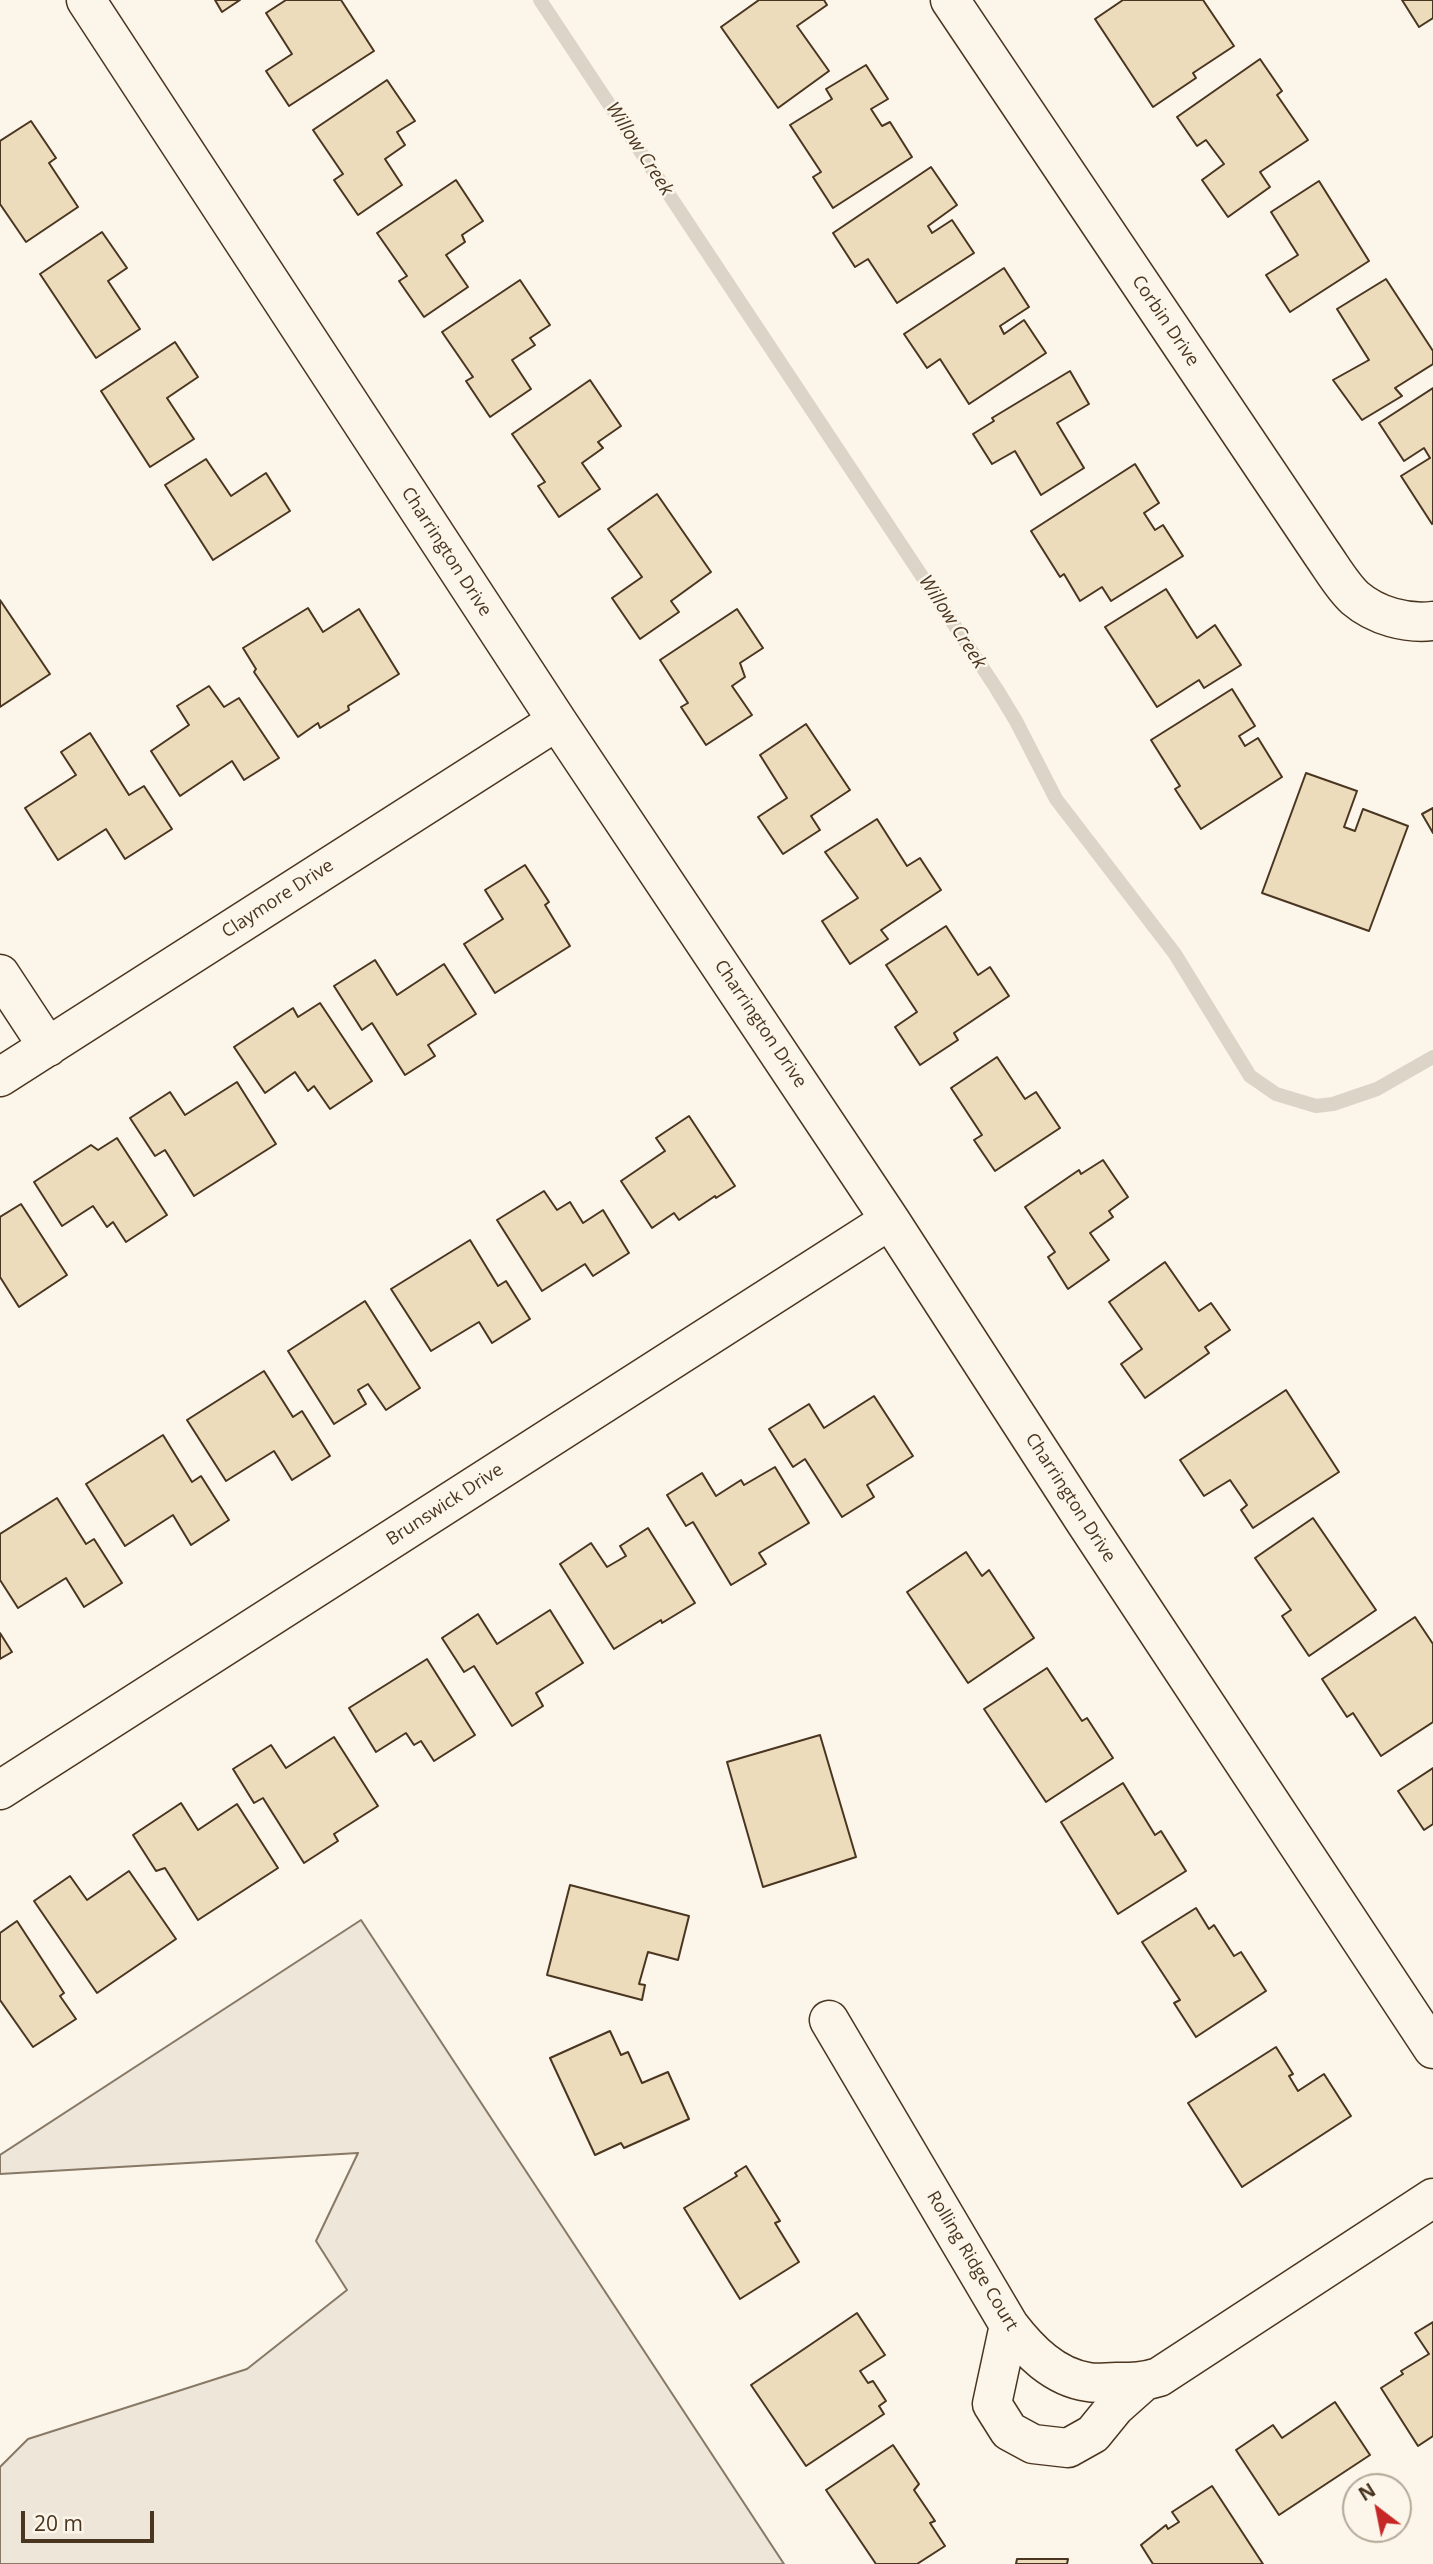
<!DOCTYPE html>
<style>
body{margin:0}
#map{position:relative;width:1433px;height:2564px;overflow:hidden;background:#fbf6e9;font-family:"Open Sans",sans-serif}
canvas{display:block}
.north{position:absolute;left:1342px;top:2473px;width:70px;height:70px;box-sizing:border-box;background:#fbf6e9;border:2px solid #b4a999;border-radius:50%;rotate:328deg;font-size:19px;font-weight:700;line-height:28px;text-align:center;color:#4a3520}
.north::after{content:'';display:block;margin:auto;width:24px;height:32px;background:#c62828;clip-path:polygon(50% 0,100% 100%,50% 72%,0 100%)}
.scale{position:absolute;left:21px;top:2511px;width:133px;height:32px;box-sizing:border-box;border:4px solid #4a3520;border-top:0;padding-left:9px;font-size:21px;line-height:24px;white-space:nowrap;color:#4a3520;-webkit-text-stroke:5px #fbf6e9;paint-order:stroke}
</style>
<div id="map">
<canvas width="1433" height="2564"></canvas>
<div class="north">N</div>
<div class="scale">20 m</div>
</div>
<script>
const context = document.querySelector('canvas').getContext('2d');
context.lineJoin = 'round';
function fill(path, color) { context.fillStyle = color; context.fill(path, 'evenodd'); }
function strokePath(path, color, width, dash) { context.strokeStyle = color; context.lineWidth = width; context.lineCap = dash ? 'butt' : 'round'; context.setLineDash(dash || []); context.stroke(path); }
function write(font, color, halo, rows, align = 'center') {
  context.font = font + ' "Open Sans",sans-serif'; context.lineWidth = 5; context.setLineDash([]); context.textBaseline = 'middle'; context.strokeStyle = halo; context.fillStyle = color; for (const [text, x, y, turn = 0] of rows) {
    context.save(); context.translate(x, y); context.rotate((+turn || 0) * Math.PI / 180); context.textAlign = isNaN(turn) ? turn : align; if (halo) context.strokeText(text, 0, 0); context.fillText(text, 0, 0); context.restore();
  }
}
const green = new Path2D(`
 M361,1920L784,2564H0V2467L28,2439L247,2369L347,2290L316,2241L358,2153L0,2174V2155Z`);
fill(green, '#ede6d9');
strokePath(green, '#887966', 2);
strokePath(new Path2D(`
 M540,0L996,688L1016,721L1056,799L1175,954L1250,1076L1276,1094L1316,1106L1333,1104L1377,1089L1433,1057`), '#dcd4c6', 14);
const building = new Path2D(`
 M215,0H240L222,12Z
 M286,0H341L374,51L289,106L266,71L292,54L266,13Z
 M759,0H824L827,5L797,26L829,71L778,108L721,27Z
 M1123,0H1203L1234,46L1193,73L1196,78L1153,107L1095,19Z
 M1402,0H1433V18L1419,27Z
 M1260,59L1282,91L1277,95L1308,140L1260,172L1270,187L1228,217L1202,180L1224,164L1206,140L1197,146L1177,117Z
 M866,65L888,99L871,109L882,126L890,122L912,157L833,208L813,177L821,172L790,125L832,99L826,89Z
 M387,80L415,121L397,132L405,145L385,159L402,185L358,215L334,180L343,174L313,130Z
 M31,121L56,158L49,163L78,207L26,242L0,204V141Z
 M931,167L957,205L928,226L932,233L952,220L974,253L897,303L868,259L855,267L833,233Z
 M456,180L483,221L462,235L465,242L446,255L468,287L424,317L399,281L407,276L377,233Z
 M1319,181L1369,261L1290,312L1266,275L1298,255L1271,212Z
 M102,232L127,268L108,281L140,329L96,358L40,274Z
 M1004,268L1029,307L1000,326L1004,334L1024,320L1046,353L969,404L940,359L927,368L904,334Z
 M1386,279L1433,351V364L1395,388L1402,396L1362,420L1333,380L1369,360L1337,309Z
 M520,280L550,325L530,338L535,345L512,360L531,389L490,417L466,381L473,377L442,332Z
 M175,342L198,377L167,398L194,439L150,467L101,391Z
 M1070,371L1089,404L1057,423L1084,468L1041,495L1015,451L992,464L973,434L994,421L992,418Z
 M590,380L621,426L598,442L603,448L582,463L600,489L559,517L538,486L545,482L512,434Z
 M1433,388V523L1432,524L1401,476L1430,458L1424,448L1404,461L1379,423Z
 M206,459L231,496L266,473L290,511L213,560L165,485Z
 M1135,464L1159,503L1144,513L1155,530L1163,525L1183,556L1111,601L1102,587L1080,601L1064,574L1060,577L1031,531Z
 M657,494L711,572L671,601L679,612L640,639L612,598L642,577L608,529Z
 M1166,589L1197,638L1215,625L1241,665L1204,688L1199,680L1157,707L1105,627Z
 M0,600L50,674L0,707Z
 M308,608L323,632L359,609L399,674L348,706L349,710L320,728L318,723L298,737L254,672L256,669L243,648Z
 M737,609L763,648L740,663L745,677L732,686L752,715L706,745L681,707L688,703L660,660Z
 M209,686L224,707L239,698L279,758L244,780L232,761L180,796L151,751L189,725L177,706Z
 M1232,689L1255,726L1239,736L1245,746L1258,738L1282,777L1201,829L1175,789L1180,786L1151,740Z
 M806,724L850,790L811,816L820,830L783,854L758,817L787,798L760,755Z
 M90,733L129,795L144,786L172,829L125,859L106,829L58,860L25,808L76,775L61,752Z
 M1306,773L1357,791L1344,827L1355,831L1363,809L1408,826L1369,931L1262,893Z
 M1433,808V833L1422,814Z
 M877,819L907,866L920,858L941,890L881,930L888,939L850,964L822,921L858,898L825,852Z
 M525,865L549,902L545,905L570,946L495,993L464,944L503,919L485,890Z
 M946,926L978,975L990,967L1009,996L954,1033L958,1040L920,1065L895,1027L917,1012L886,965Z
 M375,960L397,995L444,964L476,1014L428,1045L435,1056L405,1075L372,1023L362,1030L334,986Z
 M320,1003L372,1081L330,1109L314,1086L308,1091L295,1072L265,1093L234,1047L293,1008L298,1017Z
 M997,1057L1025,1099L1036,1092L1060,1128L995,1171L974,1140L982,1135L951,1088Z
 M237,1082L276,1144L194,1196L165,1150L155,1156L130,1118L170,1092L185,1115Z
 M689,1116L735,1186L716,1198L715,1196L679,1220L674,1213L652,1228L621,1181L665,1151L656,1138Z
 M117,1138L167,1215L126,1242L113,1222L107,1227L93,1206L62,1226L34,1182L91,1145L98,1150Z
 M1103,1160L1128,1197L1109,1211L1113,1217L1090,1233L1109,1260L1068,1289L1048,1257L1055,1252L1025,1207L1079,1170L1081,1174Z
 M544,1191L557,1210L570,1202L583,1223L603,1210L629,1253L593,1276L585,1264L542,1291L497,1220Z
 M21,1204L67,1275L19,1307L0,1277V1217Z
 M470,1240L498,1286L506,1281L530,1319L492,1343L479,1322L431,1351L391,1289Z
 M1165,1262L1199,1311L1211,1303L1230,1330L1205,1347L1209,1353L1145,1398L1121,1364L1142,1349L1109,1302Z
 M365,1301L420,1388L386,1410L368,1384L358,1390L366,1404L334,1424L288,1351Z
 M264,1371L293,1417L302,1411L330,1456L292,1480L274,1451L226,1481L187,1420Z
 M1286,1390L1339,1472L1253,1528L1241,1510L1247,1505L1230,1480L1204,1496L1180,1460Z
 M874,1396L913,1456L867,1485L874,1497L842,1517L805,1459L793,1467L769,1429L809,1404L824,1428Z
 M163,1435L192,1482L201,1476L229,1520L191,1545L173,1515L125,1546L86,1484Z
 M775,1467L809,1523L759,1553L766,1564L731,1585L693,1522L686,1526L667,1495L702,1473L716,1496L741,1480L744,1485Z
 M57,1498L86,1544L94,1539L122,1583L84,1607L66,1578L18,1608L0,1580V1534Z
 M1313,1518L1376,1610L1309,1656L1282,1616L1291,1610L1255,1558Z
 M648,1528L695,1603L662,1623L661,1620L614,1649L560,1564L591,1543L607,1567L626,1556L620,1546Z
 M966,1552L982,1576L989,1570L1034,1638L968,1683L907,1592Z
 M550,1610L583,1663L536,1693L543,1706L512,1726L474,1666L464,1672L442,1638L478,1614L497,1644Z
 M1415,1617L1433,1644V1722L1381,1756L1353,1713L1347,1717L1322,1679Z
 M0,1633L12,1652L0,1659Z
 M427,1659L475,1735L434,1761L421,1741L414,1745L406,1733L376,1752L349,1708Z
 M1047,1668L1082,1721L1087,1718L1113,1758L1046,1802L984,1709Z
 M820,1735L856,1857L763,1887L727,1762Z
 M334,1737L378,1806L334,1834L338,1841L304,1863L263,1798L254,1803L233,1769L271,1745L286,1768Z
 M1433,1768V1824L1424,1830L1398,1791Z
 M1123,1783L1155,1835L1161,1831L1186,1871L1118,1914L1061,1822Z
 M181,1803L198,1830L237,1804L278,1868L198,1920L165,1868L156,1871L133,1835Z
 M129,1871L176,1939L97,1993L34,1901L70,1876L87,1900Z
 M570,1885L689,1916L678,1960L648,1952L639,1984L645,1985L642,2000L547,1975Z
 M1196,1908L1209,1929L1214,1925L1234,1956L1241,1952L1266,1991L1196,2037L1174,2003L1180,2000L1142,1942Z
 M17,1921L64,1993L60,1996L76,2019L33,2047L0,2000V1933Z
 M610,2031L621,2055L628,2052L642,2083L668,2072L689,2119L624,2148L621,2143L595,2155L550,2058Z
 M1276,2047L1293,2074L1289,2076L1298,2091L1324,2074L1351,2116L1242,2187L1188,2103Z
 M746,2166L780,2221L775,2223L799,2262L740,2299L684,2208L737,2176L735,2173Z
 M857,2313L885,2355L860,2371L868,2383L873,2381L886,2401L879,2406L884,2414L806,2466L751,2385Z
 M1433,2322V2436L1418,2446L1381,2388L1403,2374L1401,2371L1429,2354L1415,2333Z
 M1335,2402L1370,2455L1279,2515L1236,2450L1273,2425L1282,2438Z
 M893,2445L919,2484L914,2490L935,2521L930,2523L945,2546L917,2564H876L826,2490Z
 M1212,2486L1263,2564H1153L1141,2545L1166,2525L1168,2529L1179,2522L1172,2512Z
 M1017,2559H1068L1067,2564H1016Z`);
fill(building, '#ecdcbc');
strokePath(building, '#4a3520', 2);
const minor = new Path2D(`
 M86,0L557,721L890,1220L1084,1520L1433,2049
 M950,0L1322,554C1332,568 1342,586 1355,598C1376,616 1406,624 1433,621
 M0,974L48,1047
 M0,1077L557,721
 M0,1790L890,1220
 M829,2020L1009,2325C1029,2351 1054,2377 1088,2382C1097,2384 1107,2382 1116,2382C1132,2382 1144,2382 1159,2377L1433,2198
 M1009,2325L992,2404L1009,2431L1033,2444L1068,2448L1093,2434L1115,2407L1142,2383`);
strokePath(minor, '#4a3520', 41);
strokePath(minor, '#fbf6e9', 38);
write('18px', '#4a3520', '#fbf6e9', [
 ["Corbin Drive",1165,321,56],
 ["Charrington Drive",446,552,57],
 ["Claymore Drive",278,899,-33],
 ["Charrington Drive",760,1024,56],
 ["Charrington Drive",1070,1498,57],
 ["Brunswick Drive",445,1505,-33],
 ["Rolling Ridge Court",972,2261,59]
]);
write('italic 19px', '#4a3520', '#fbf6e9', [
 ["Willow Creek",639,149,57],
 ["Willow Creek",952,622,57]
]);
</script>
